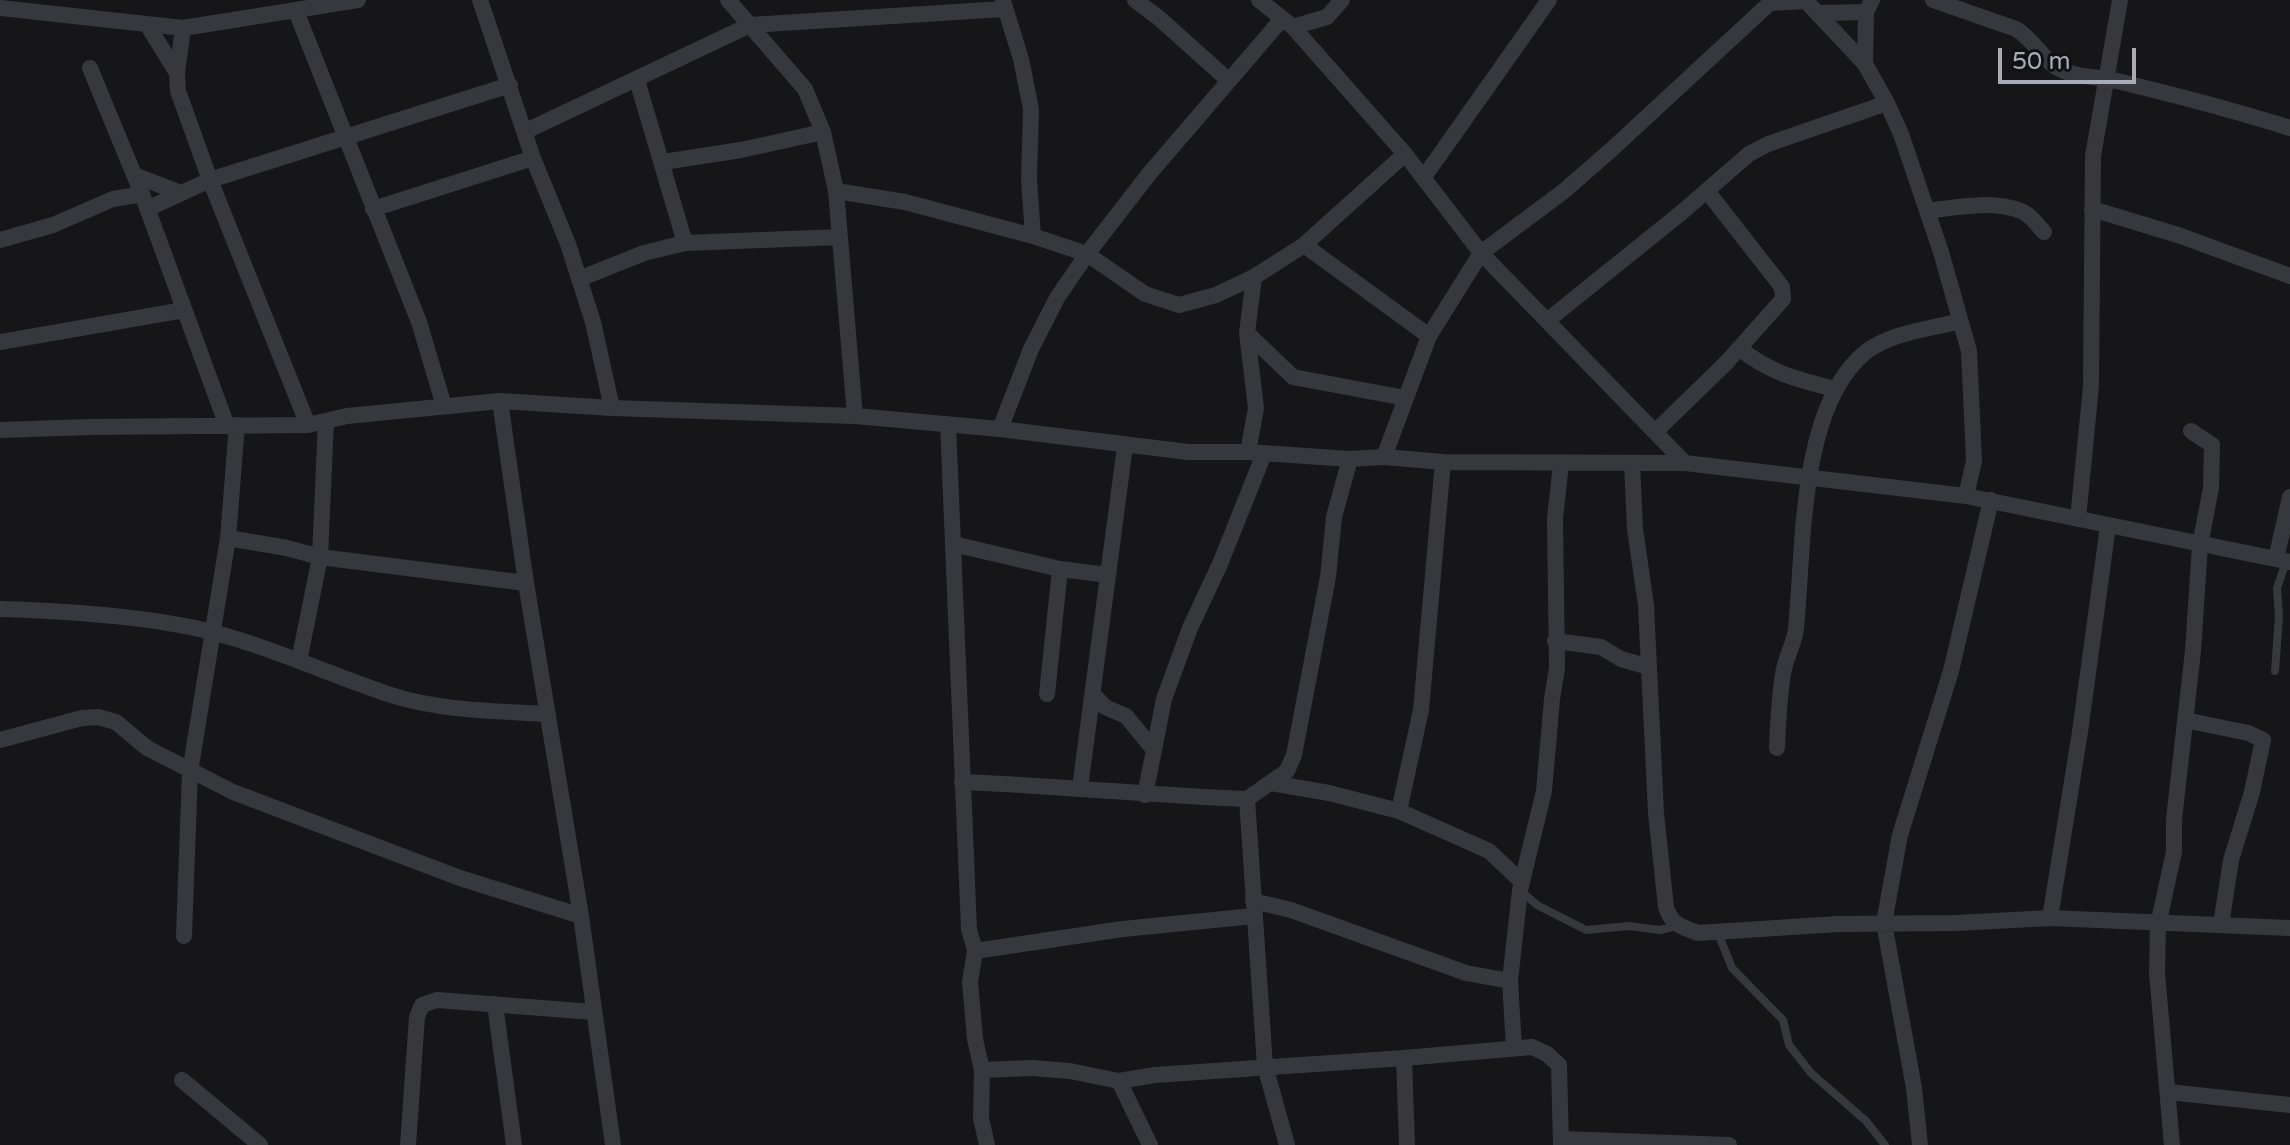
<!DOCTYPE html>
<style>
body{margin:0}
#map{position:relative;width:2290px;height:1145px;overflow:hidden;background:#161618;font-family:"Varela Round",sans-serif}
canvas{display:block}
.scale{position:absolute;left:1998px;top:48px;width:138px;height:36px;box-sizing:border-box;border:4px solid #a8acb9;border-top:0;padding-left:10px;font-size:24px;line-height:28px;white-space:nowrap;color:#a8acb9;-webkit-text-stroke:6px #111113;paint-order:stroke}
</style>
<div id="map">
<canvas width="2290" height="1145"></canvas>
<div class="scale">50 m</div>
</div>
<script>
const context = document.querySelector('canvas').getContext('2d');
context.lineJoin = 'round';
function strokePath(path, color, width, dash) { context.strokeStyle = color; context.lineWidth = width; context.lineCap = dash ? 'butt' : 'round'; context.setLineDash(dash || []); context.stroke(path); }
strokePath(new Path2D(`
 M2275,671L2279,617L2277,588L2286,562
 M1520,890L1537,905L1586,930L1629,926L1660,930L1677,926
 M1718,933L1732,968L1783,1020L1789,1045L1811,1073L1866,1121L1885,1145`), '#37383d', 8);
strokePath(new Path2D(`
 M480,0L533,158L568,244L593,322L612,408
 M728,0L805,89L823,132L836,191L855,416
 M1135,0L1159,18L1228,80
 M1259,0L1293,27L1405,154L1481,253L1685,463
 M1805,0L1865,64L1887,103L1901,134L1941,252L1969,351L1974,461L1966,496
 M1933,0L2016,29C2032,38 2041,57 2056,67C2074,78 2097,76 2117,81C2175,95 2233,110 2290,128
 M1003,1L1021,59L1031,109L1029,179L1033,236
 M0,8L183,28L358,0
 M296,11L419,322L444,406
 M1819,13L1866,12
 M148,26L177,73
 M1293,27L1327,17L1342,0
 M183,28L177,73L178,91L210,180L308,425
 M1865,64L1866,12L1872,0
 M90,68L142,194L227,426
 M637,80L685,243
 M526,131L750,25L1004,9
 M663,162L741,150L823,132
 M134,175L181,193
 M1424,177L1549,0
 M836,191L905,202L1033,236L1087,254L1145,294L1179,305L1216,295L1254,277L1304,245L1405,154
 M147,209L210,180L510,85
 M373,209L533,158
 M2092,209L2178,235L2290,276
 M1927,211C1957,207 1992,200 2021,211C2030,214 2038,226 2044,232
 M0,240L53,225L113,199L142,194
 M1304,245L1429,336
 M579,279L644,253L685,243L839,237
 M1548,320L1681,213L1749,154L1768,144L1887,103
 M1247,333L1293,377L1405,398
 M0,342L184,310
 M1739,348C1770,373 1798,380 1835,389
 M500,401L526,583L581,916L613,1145
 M948,424L969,929L975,951L970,982L975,1039L982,1070L981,1118L987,1145
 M1000,429L1031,349L1057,298L1087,254L1149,174L1282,19
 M0,430L89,427L308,425L347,416L500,401L612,408L855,416L1000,429L1188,452H1248L1350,459L1384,457L1443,462L1685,463L1966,496L2290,562
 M1655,432L1726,363L1783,299L1782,287L1707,191
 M1248,452L1256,408L1247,333L1254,277
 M1384,457L1429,336L1481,253L1564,191L1611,150L1770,3L1806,1
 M1632,463L1635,529L1646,605L1656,813L1666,907C1671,924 1681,927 1698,933L1838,924L1957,923L2050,918L2290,928
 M2078,519L2091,386L2093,156L2120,0
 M228,538L287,548L320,557L526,583
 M953,544L1060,569L1108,575
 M2276,559L2290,497
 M0,609C65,611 149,616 212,632C273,648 331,675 391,695C441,711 496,711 548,714
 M1555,641L1601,647L1621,659L1649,667
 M299,661L320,557L326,421
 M1047,694L1060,569
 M1093,694L1105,707L1126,716L1154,750L1164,699L1190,628L1220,564L1264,454
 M2185,720L2248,733L2263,740L2252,792L2231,860L2221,925
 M0,740L82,718L98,717L116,722L147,748L233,792L460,878L581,916
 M1777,748C1778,723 1779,698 1783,674C1785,658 1795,643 1796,628C1804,549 1799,418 1858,359C1882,333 1927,330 1960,321
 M962,782C1057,786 1151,795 1247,799
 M1271,783L1329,793L1399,811L1489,851L1521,881
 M1080,788L1125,446
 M1145,795L1154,750
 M1399,811L1421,710L1443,462
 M1253,901L1291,910L1466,973L1510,981
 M2050,918L2080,732L2108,526
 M184,936L190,772L228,538L237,425
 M975,951L1123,929L1254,916
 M495,1004L514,1145
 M1514,1048L1510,981L1520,890L1544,791L1552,699L1557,668L1555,518L1561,464
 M1404,1058L1407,1145
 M982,1070L1032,1068L1070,1071L1119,1081L1155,1075L1404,1058L1532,1047L1547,1054L1559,1065L1561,1145
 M182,1080L260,1145
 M1119,1081L1150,1145
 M2169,1092L2290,1105
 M1562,1139L1729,1145
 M408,1145L417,1017L422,1005L437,1000L593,1012
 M1287,1145L1265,1066L1247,799L1287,771L1294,755L1328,577L1334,517L1350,459
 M1920,1145L1914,1088L1884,923L1900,835L1951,671L1991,500
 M2172,1145L2157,973L2158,925L2174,852V819L2193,651L2200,545L2211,488L2212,445L2191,431`), '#37383d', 16);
</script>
